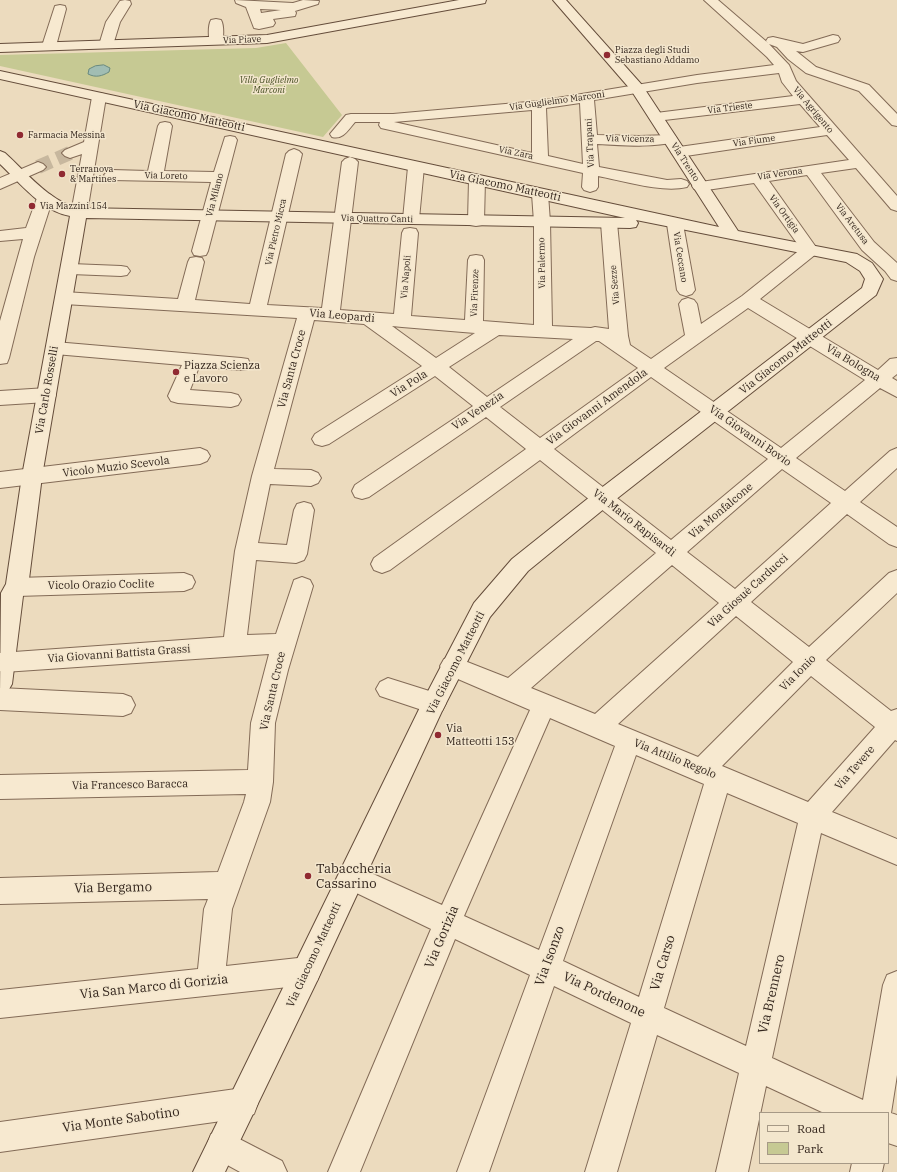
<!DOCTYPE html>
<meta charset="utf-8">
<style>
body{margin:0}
#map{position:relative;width:897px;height:1172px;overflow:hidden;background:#ecdbbe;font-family:"IBM Plex Serif",serif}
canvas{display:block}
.legend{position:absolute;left:759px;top:1112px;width:130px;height:52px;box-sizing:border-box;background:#f3e6cd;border:1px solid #a69986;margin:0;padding:5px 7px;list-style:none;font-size:12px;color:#33251c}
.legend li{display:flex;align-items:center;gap:8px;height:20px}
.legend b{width:20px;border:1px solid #a69986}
</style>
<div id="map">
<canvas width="897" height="1172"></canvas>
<ul class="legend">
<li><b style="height:5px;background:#f7e9d0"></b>Road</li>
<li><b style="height:11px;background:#c6c993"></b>Park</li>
</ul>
</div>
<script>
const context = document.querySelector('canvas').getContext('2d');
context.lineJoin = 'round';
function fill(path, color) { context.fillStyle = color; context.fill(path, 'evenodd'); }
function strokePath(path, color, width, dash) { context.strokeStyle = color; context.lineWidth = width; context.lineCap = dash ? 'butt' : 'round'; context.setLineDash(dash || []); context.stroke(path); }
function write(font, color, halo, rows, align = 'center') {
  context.font = font + ' "IBM Plex Serif",serif'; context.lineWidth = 3; context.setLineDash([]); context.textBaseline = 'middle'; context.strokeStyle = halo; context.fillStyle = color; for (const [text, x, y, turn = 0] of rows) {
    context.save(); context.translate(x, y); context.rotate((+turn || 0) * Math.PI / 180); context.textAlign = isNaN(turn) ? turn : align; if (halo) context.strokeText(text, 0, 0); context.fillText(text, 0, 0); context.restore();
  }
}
fill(new Path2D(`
 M286,43L342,115L323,137L0,66V55L256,48Z`), '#c6c993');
const water = new Path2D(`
 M104,65L110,68L109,72C102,76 96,78 88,74L89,69L95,66Z`);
fill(water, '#a1bdb3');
strokePath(water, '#698a80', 1);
strokePath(new Path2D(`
 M38,167L70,153`), '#c7b79e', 14, [14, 7]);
const street = new Path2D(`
 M125,0L130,1L131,4L120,22L113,45L111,48H101L99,45L106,22L120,1Z
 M235,0L293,3L303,0L319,1L318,4L295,11L296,13L295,16L273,19L275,23L273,26L259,29L254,28L246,7L236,3ZM260,9L281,10L261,13Z
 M704,0H718L768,43L766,41L768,38L773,37L803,44L833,35L838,36L840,39L838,42L803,52L796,51L816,67L869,85L897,114V126L892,125L859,91L806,73L788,59L777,47L769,44L789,65L796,81L897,196V211L891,209L856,168L821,173L874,242L897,263V281L891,279L885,271L862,250L807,175L769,181L818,250L816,254L760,299L878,370L890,359L897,358V374L892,378L897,381V397L880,388L796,458L845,491L890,451L897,448V468L860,502L897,527V547L889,544L847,514L751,602L809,647L889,573L897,570V593L826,660L891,711L897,709V741L895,740L832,812L897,839V865L821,833L772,1058L863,1100L883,985L887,975L897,971V1075L891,1113L897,1115V1146L888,1143V1113H824L766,1086L748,1172H716L739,1073L657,1035L617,1172H585L631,1023L554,986L489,1172H457L530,975L455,939L360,1172H328L431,929L342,886L338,877L342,868L351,864L442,905L530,710L444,673L440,666L444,659L452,656L508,678L656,553L540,460L390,570L382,573L374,570L371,564L374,558L526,449L486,417L369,497L362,499L355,497L352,491L355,485L473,406L435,376L329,444L322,446L315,444L312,439L315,434L422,366L364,324L314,320L274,469L311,470L318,473L321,478L318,483L311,486L270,484L258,543L287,545L294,510L297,504L304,502L311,504L314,510L307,554L304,560L296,563L256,560L247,635L276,634L294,580L302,577L310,580L313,586L288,670L275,723L273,782L270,802L232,909L226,966L307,957L317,961L321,971L317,981L307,985L0,1018V990L198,969L204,909L208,899L0,904V878L218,872L244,802L246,794L0,799V775L248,770L251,723L269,654L4,672L0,671V653L224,637L235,551L252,476L297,318L64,304L58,302L55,298L58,294L64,292L178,299L188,262L190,258L196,257L202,258L204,262L195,300L250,304L286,154L289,151L294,149L299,151L302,154L267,305L322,308L342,162L345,159L350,157L355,159L358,162L340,310L394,314L402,233L404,229L410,228L416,229L418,233L411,316L465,320L468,260L470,256L476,255L482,256L484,260L483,321L534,325V222L532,194L534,191L540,189L546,191L548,194L550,222L552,326L591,328L595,327L609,329L601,223L603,219L609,218L615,219L617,223L628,336L630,345L651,359L685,335L679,304L682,300L688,298L694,300L697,304L701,324L742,296L801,249L754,183L700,191L694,189L692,186L694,183L849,160L827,135L679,157L674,155L671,152L674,149L679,147L820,127L800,104L656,121L651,120L649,117L651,114L656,113L793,96L782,82L779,73L697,83L594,100L597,135L639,136L670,135L675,136L677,139L675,142C650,148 622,145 597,144L599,167L667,180L681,179L687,181L689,184L687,187C662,193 624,181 598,176V187L596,190L590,192L584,190L582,187L583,173L381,128L379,125L380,122H355C348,130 343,140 332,137L330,134L346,115L351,114H393L539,101L697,75L774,65L767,57ZM580,103L583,164L548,156L546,108ZM532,110V153L394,122ZM748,308L865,380L781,448L664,368ZM392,326L402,327L475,333L436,358ZM499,335L573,339L487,397L449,367ZM596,341H599L638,368L540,438L500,407ZM651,377L768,459L671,540L554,449ZM782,469L831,503L735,589L687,552ZM672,565L719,603L595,714L531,688ZM736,616L793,662L698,757L618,724ZM811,676L875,727L808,802L722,766ZM550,718L615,746L539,950L464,916ZM636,755L704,784L639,997L563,961ZM727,793L798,823L746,1046L664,1008Z
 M60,5L65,6L66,9L56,46L54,49H44L42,46L54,9L55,6Z
 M216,19L221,20C224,25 224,39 221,44H211C208,39 208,25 211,20Z
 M99,93L104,94L106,97L87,213L85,216L79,218L73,216L71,213L82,154L70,158L65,156L62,153L65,150L84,142L92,97L94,94Z
 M165,122L170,123L172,126L164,171L214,172L225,137L230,136L235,137L237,140L208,251L206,255L200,256L194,255L192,251L211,182L112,180L107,178L104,175L107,172L112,170L148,171L158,126L160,123Z
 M38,162L43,164L46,167L43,170L0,189V178Z
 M416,162L421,164L424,167L419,219L417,223L411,224L405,223L403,219L408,167L411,164Z
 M477,175L483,177L485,180L484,221L482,225L476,226L470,225L468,221L469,180L471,177Z
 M45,193L51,195L53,198L34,257L9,358L7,363L0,364V321L23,239L0,241V231L26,228L37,198L39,195Z
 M675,219L681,220L683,224L695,290L692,294L686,296L680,294L677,290L667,224L669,220Z
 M71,264L121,266L127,267L130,271L127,275L121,276L71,274L65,273L62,269L65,265Z
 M55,342L241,358L248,359L250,364L248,369L241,370L199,367L190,390L231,393L238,395L241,400L238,405L231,407L178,403L171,401L168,396L182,365L55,354L49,352L46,348L49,344Z
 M47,388L54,390L56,395L54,400L47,402L0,405V391Z
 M200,448L207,451L210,456L207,461L200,464L0,488V472Z
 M184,573L192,576L195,582L192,588L184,591L17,596L9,593L6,587L9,581L17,578Z
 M388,678L442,695L446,703L442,711L434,714L380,696L376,689L380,682Z
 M0,688L123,694L131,697L135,705L131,713L123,716L0,710Z
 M243,1088L254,1092L258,1103L254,1114L243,1118L0,1152V1122Z
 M222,1130L282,1161L287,1172H240L211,1156L207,1145L211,1134Z
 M852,1163H884L882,1172H850Z`);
const secondary = new Path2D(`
 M459,0H486L485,3L480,4L267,43L0,52V44L267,35Z
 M553,0H566L642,85L738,231L857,254L872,263L883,279L876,295L610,504L528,571L490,617L442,711L317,981L225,1172H193L426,695L474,603L512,559L596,492L862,288L865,279L860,271L846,262L636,220L638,223L636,227L630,228L86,218L42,476L28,587L23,596L12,684L8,691L0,694L1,593L6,584L22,476L70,216C42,211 21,184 0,164V151L5,153C26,172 51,203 79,208L625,218L0,79V71L719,227L631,90Z`);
strokePath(street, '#836b57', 2);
strokePath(secondary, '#654d3b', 2);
fill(street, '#f7e9d0');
fill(secondary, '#f7e9d0');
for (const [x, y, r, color] of [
 [607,55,4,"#902a32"],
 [20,135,4,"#902a32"],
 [62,174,4,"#902a32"],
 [32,206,4,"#902a32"],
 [176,372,4,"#902a32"],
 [438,735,4,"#902a32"],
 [308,876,4,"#902a32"]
]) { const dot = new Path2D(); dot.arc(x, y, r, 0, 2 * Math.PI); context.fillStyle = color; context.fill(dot); strokePath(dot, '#f3e6cd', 1.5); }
write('9px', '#33251c', '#f3e6cd', [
 ["Via Piave",242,40,-2],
 ["Via Guglielmo Marconi",557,101,-8],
 ["Via Trieste",730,108,-7],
 ["Via Agrigento",813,110,50],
 ["Via Vicenza",630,139,1],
 ["Via Fiume",754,141,-8],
 ["Via Trapani",590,143,-93],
 ["Via Zara",516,153,12],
 ["Via Trento",685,162,57],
 ["Via Verona",780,174,-8],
 ["Via Loreto",166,176,1],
 ["Via Milano",215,195,-75],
 ["Via Ortigia",784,214,54],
 ["Via Quattro Canti",377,219,1],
 ["Via Aretusa",852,224,53],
 ["Via Pietro Micca",276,232,-77],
 ["Via Ceccano",680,257,81],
 ["Via Palermo",542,263,-91],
 ["Via Napoli",406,277,-85],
 ["Via Sezze",615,285,-95],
 ["Via Firenze",475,293,-88]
]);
write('9px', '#33251c', '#f3e6cd', [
 ["Piazza degli Studi",615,50],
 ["Sebastiano Addamo",615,60],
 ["Farmacia Messina",28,135],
 ["Terranova",70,169],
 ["& Martines",70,179],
 ["Via Mazzini 154",40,206]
], 'left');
write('italic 9px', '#474f23', '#f3e6cd', [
 ["Villa Guglielmo",269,80],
 ["Marconi",269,90]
]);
write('11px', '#33251c', '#f3e6cd', [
 ["Via Giacomo Matteotti",189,116,12],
 ["Via Giacomo Matteotti",505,186,12],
 ["Via Leopardi",342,316,5],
 ["Via Giacomo Matteotti",786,357,-38],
 ["Via Bologna",853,363,31],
 ["Via Santa Croce",292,369,-75],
 ["Via Pola",409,384,-32],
 ["Via Carlo Rosselli",47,390,-80],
 ["Via Giovanni Amendola",597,407,-36],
 ["Via Venezia",478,411,-34],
 ["Via Giovanni Bovio",750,436,35],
 ["Vicolo Muzio Scevola",116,467,-7],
 ["Via Monfalcone",721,511,-40],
 ["Via Mario Rapisardi",634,523,38],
 ["Vicolo Orazio Coclite",101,585,-1],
 ["Via Giosuè Carducci",748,591,-42],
 ["Via Giovanni Battista Grassi",119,654,-4],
 ["Via Giacomo Matteotti",456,663,-63],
 ["Via Ionio",798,673,-45],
 ["Via Santa Croce",273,691,-77],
 ["Via Attilio Regolo",675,759,22],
 ["Via Tevere",855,768,-49],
 ["Via Francesco Baracca",130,785,-1],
 ["Via Giacomo Matteotti",314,955,-65]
]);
write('11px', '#33251c', '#f3e6cd', [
 ["Piazza Scienza",184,366],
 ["e Lavoro",184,379],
 ["Via",446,729],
 ["Matteotti 153",446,742]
], 'left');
write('13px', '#33251c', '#f3e6cd', [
 ["Tabaccheria",316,869],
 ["Cassarino",316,884]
], 'left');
write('13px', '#33251c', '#f3e6cd', [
 ["Via Bergamo",113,888,-1],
 ["Via Gorizia",442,937,-67],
 ["Via Isonzo",550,956,-70],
 ["Via Carso",663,963,-73],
 ["Via San Marco di Gorizia",154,987,-6],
 ["Via Brennero",772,994,-77],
 ["Via Pordenone",604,995,25],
 ["Via Monte Sabotino",121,1120,-8]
]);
</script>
